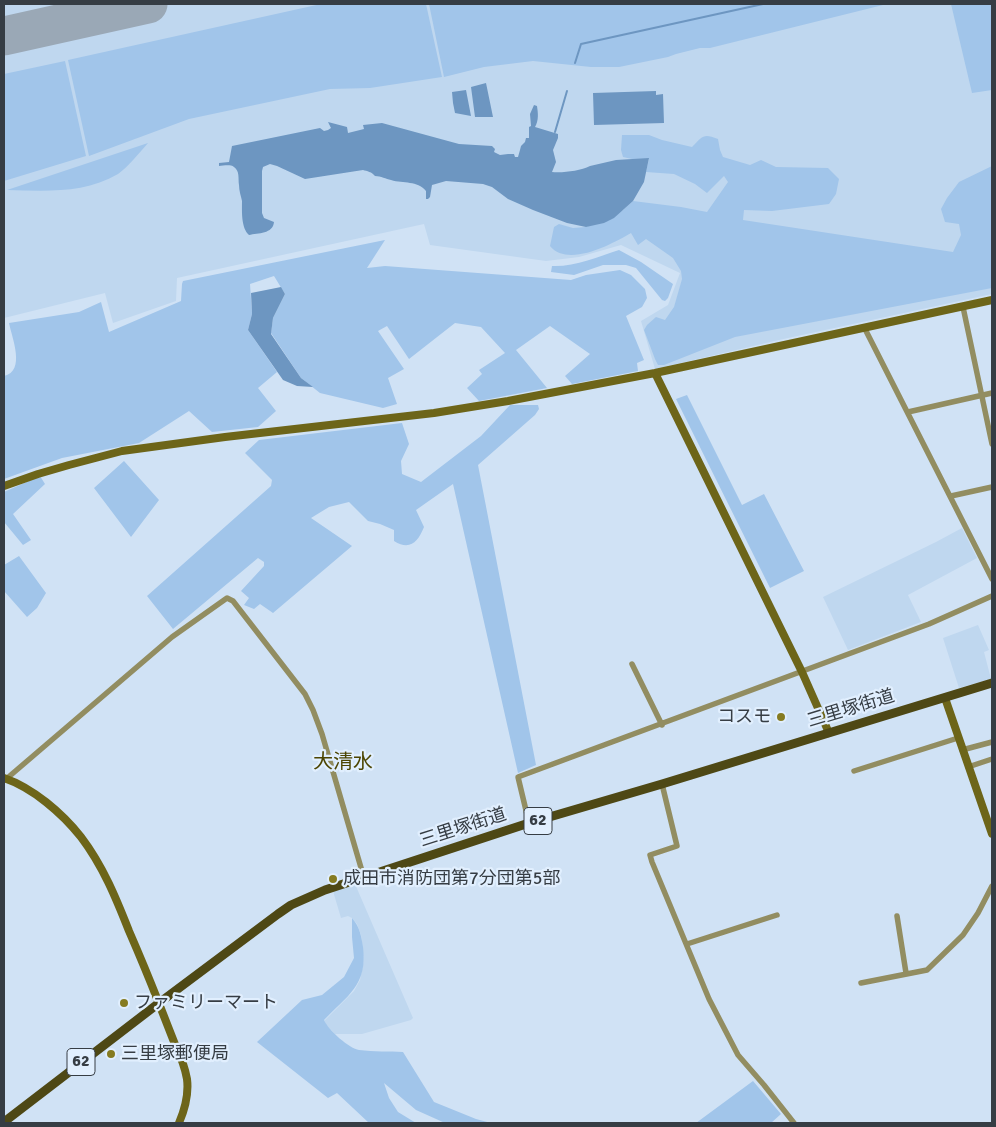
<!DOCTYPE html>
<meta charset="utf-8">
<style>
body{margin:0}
#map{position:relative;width:996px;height:1127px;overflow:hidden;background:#d0e2f5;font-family:Signika,sans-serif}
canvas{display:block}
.frame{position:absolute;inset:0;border:5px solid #363d44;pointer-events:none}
</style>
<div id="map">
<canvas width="996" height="1127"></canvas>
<div class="frame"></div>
</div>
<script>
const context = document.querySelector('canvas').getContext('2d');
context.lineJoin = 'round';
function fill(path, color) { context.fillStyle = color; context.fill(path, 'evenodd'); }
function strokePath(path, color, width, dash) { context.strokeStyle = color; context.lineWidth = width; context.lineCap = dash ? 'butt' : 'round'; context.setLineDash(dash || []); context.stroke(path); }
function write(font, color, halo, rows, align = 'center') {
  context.font = font + ' Signika,"Noto Sans JP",sans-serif'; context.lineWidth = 4.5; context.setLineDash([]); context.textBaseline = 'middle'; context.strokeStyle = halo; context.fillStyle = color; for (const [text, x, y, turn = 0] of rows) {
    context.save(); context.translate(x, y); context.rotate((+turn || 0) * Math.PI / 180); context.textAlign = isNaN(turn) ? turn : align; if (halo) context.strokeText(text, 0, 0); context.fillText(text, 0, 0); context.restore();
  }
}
fill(new Path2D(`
 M4,4H992V294L779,340L655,369L641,321L668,305L680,273L621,245L579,257L546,261L430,245L424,224L177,278L176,301L113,323L105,293L4,318Z
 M962,528L977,558L908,595L921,622L848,650L823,597L936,542Z
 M978,625L989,650L984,652L991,679L959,688L943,638Z
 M355,884L413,1018L411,1020L362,1034H335L326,1025L324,1021L354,991L360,980L364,959L361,935L357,924L352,918L348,916L341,918L333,891Z`), '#bfd7ef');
fill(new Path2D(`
 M321,4H426L442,77L370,88L330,89L189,119L89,156L68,60Z
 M429,4H887L710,48H700L676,54L668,57L619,67H591L533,61L484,67L444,77Z
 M951,4H992V90L972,93Z
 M65,61L86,156L4,181V74Z
 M622,135H649L662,140L692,147C703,136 703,133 718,139L720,150L723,157L750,165L761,160L776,167L828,168L839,179L836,194L829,204L772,211L744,210L743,220L953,252L961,235L959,224L945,222L941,209L947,198L959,182L992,166V288L735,337L664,365H658L655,359L644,330L647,325L656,317L665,320L674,307L682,279L681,271L673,258L646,239L638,245L631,233C612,244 568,268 550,246L554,227L559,224L573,228L586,227L623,210L633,201L681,207L707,212L728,182L724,176L707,193L695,184L674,174L646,172L649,159H632L623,157L621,150Z
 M148,143C139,153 129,166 118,174C84,194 45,191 7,190Z
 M385,240L367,268L385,266L571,280L586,275L620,270L631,275L645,289L647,298L642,307L626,316L644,360L637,363L638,371L572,384L565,376L590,354L550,326L516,350L547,388L479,401L467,388L482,374L479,370L505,353L481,327L455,323L409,359L387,326L378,331L404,369L388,378L397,404L383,408L320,393L301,378L271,333L273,318L285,294L274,276L250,284L252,314L248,330L277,372L258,388L276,411L258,427L212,432L189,411L139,443L62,458L4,479V376C26,371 12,338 9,323L79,312L101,302L109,332L181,301L182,284L183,281Z
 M619,250L641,262L673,284L668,298L665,301L662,300L636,268L626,265H603L574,275L551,272L552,266C574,267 598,257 619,250Z
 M687,395L742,505L764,494L804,571L770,588L676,399Z
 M510,405H538L539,409L535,415L478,465L536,765L518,773L453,484L416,510L424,527C418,542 410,551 394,541V530L380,524L368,521L349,502L329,507L311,518L352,546L273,613L260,604L254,609L244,605L249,598L241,591L264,566V562L258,558L173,629L147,596L271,486L272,480L245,453L259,440L402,423L409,444L401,461L402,474L421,482L481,436Z
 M124,461L159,500L131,537L94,488Z
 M40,476L45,484L13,514L31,540L23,545L4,522V492Z
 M19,556L46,593L37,608L27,617L4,591V565Z
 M352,918C360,927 361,936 363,947C368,985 347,996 324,1020C328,1030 350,1049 359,1050C374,1052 389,1051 403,1052L434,1102L476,1119L491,1123H445L416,1110L384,1083L389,1098L398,1112L416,1123H369L337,1093L328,1098L257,1042L302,1000L322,995L344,977L354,958L352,937Z
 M753,1081L781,1114L771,1123H696Z`), '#a1c5ea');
fill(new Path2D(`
 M486,83L493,117H475L471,87Z
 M466,90L471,116L455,113L453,103L452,92Z
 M656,91V95L663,94L664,123L594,125L593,93Z
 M534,105L537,106C538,113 539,120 535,127L558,134V138L553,150L556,162L552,172C563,173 580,171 590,166L616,160L649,158L644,182L633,201L614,218L604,223L586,227L567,223L533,210L508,199L492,187L483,184L446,181L432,185L430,197L428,199H426V191C417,180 404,184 391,180C386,179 381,176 375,176C372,172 367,171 363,170L305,179L277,166L270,164L263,167L262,171V213L264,218L274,222C273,234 258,233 249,235C241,228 242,211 242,201C241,196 239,191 239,185C238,179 240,171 234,167C230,164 223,166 219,166V163L229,162L232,146L320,128L324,131L328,130L331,128L328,122L347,127L348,133L364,129L363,125L382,123L459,144L492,146L495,149L494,152L500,155L508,154H514L515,157H518L520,150L521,146L525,142L526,138H529V127L531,126L530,114Z
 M281,287L285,294L273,318L271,334L301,378L313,387L297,386L283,380L248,330L252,314L251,293Z`), '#6d96c1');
strokePath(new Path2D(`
 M575,63L581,44L763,4
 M555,132L567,91`), '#6d96c1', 2);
strokePath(new Path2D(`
 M4,36L148,4`), '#9aa8b6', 39);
strokePath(new Path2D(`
 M963,307L992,444
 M864,327L992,579
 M908,412L992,393
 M951,496L992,487
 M632,664L662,725
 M962,750L992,742
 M968,767L992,759
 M854,771L958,738
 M5,780L172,637L227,598L233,601L305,694L313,710L322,734L364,878
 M662,784L677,846L650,855L652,862L709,999L738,1055L764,1085L794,1123
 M529,823L518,777L929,624L992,596
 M897,916L906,973
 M687,944L777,915
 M861,983L927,970L963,935L978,913L992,886`), '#928d61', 5.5);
strokePath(new Path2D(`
 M655,373L802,672L829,733
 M4,486L38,474L69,465L122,451L225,437L434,413L508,401L655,373L992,300
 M945,698L992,834
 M4,778C33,788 62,813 81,837C103,866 116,898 129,931C139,954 149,978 158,1001C164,1016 170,1032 176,1047C181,1057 185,1068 187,1079C189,1095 185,1109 179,1123`), '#6d6519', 8);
strokePath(new Path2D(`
 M4,1122L159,1003L278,914L291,905L325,890L529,823L662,784L992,683`), '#4e4815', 9);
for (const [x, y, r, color] of [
 [781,717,5,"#857b21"],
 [333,879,5,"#857b21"],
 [124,1003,5,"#857b21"],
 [111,1054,5,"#857b21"]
]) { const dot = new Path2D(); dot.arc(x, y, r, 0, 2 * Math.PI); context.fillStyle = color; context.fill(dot); strokePath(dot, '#e1effe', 2); }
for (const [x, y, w] of [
 [538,821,28],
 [81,1062,28]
]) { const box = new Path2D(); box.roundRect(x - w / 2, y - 13.5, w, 27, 4); context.fillStyle = '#e1effe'; context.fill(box); strokePath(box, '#363d44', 1); }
write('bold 16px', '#363d44', null, [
 ["62",538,821],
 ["62",81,1062]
]);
write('18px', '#363d44', '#e1effe', [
 ["三里塚街道",851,709,-17],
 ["三里塚街道",463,828,-18]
]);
write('18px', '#363d44', '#e1effe', [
 ["コスモ",771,717,"right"],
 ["成田市消防団第7分団第5部",343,879],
 ["ファミリーマート",134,1003],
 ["三里塚郵便局",121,1054]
], 'left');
write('20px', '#4c4502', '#e1effe', [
 ["大清水",343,763]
]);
</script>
